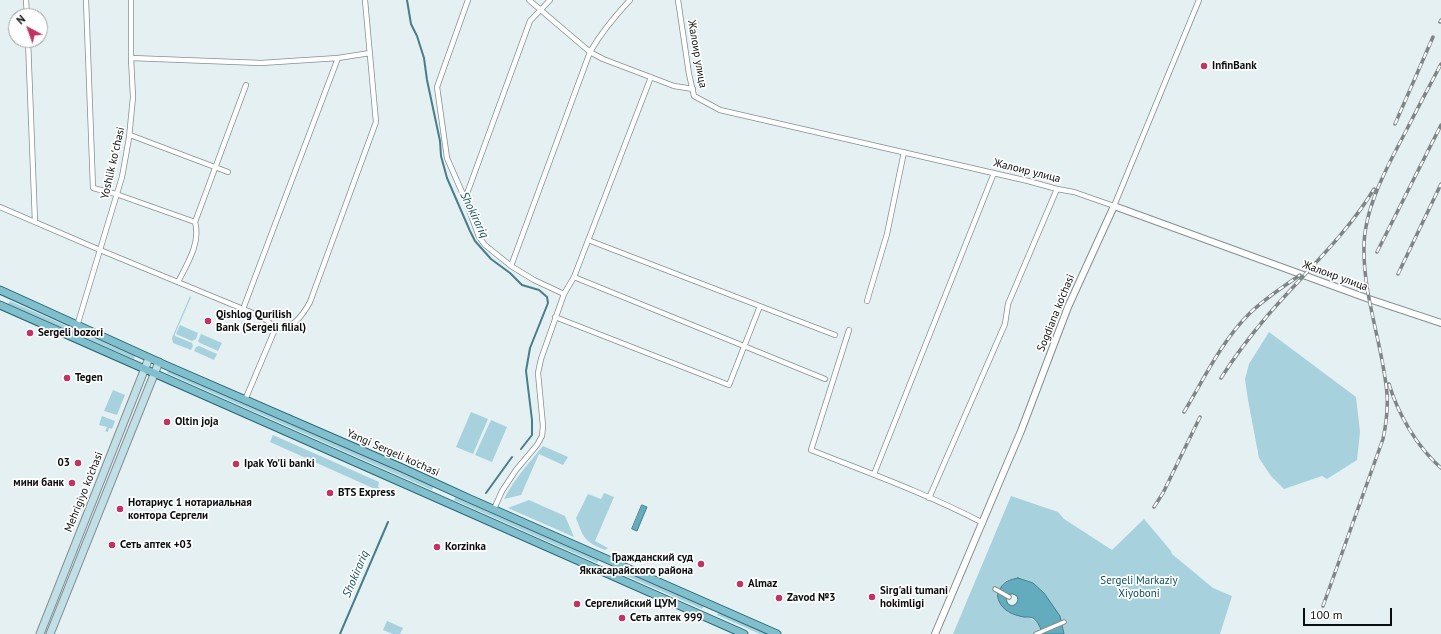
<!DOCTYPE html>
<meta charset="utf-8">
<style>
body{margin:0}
#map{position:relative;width:1441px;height:634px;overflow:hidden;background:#e5f0f3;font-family:"PT Sans",sans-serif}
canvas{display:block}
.north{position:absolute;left:8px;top:8px;width:40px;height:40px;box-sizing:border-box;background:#fff;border:1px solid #9d9f9f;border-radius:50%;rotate:319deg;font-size:11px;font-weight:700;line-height:16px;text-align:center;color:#0b0e0f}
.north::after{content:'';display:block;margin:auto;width:14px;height:18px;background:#c13362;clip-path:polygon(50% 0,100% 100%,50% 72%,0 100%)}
.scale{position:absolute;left:1303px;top:608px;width:89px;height:18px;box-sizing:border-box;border:2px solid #0b0e0f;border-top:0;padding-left:5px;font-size:12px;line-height:14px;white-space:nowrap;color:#0b0e0f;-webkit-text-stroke:3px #fff;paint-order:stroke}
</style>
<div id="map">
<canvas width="1441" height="634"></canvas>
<div class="north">N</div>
<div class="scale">100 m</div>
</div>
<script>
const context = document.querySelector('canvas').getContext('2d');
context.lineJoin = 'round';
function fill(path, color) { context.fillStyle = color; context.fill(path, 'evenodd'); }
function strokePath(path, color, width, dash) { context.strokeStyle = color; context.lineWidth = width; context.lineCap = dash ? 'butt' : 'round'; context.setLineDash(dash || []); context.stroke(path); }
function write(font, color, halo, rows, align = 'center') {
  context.font = font + ' "PT Sans",sans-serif'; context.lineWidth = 3.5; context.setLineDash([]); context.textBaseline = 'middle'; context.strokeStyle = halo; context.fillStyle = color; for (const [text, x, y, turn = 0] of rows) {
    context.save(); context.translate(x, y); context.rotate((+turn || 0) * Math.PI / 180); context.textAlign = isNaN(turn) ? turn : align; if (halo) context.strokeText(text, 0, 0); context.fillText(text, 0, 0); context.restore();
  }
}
fill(new Path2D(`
 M190,296L191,297L175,334V336L192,343L193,346L191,350L173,343L172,338Z
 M10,301L135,356L134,359L8,304Z
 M180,325L198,333L196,339L192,341L176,334Z
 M1269,332L1356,397L1360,432L1357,460L1327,479L1322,476L1284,489L1271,476L1259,458L1248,400L1245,379L1249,364Z
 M201,334L222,343L218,351L200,343L198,341Z
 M199,346L217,354L214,360L194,351L196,347Z
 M168,370L433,487L432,490L167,373Z
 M113,390L125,395L117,415L104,411Z
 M471,412L488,419L473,454L456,447Z
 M102,416L115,421L112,429L109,428L108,432L105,431L107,427L99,425Z
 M491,420L507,427L492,462L475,455Z
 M273,435L379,482L378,487L387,492L386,494L270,442Z
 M543,446L568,457L563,465L539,454L521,495L504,499C514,479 529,463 543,446Z
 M604,493L614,497L595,541L608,548L605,550C584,541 584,539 576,518L588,494L601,499Z
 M1011,496L1058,512L1064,519L1112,550L1144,519L1171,551L1172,554L1213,588L1232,596L1220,634H1064L1060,616L1033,583L1018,578L1007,580L1002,584L1007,612C1021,617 1040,615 1042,634H953Z
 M455,497L599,560L597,563L454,500Z
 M529,500L565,516L574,537L508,508Z
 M614,567L704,606L702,609L613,570Z
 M719,612L768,634H760L717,615Z
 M387,621L403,628L400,634H393L383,630Z`), '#a6d1dd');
const water = new Path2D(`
 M642,505L647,507L637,531L632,529Z
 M1018,578L1033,583L1044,593L1060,616L1064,634H1042C1041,628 1038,622 1033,618C1030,617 1027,617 1024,617C1013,615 1003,611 999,601C997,596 997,593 1000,589C1004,581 1009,580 1018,578ZM1013,594L1017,596L1018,600L1016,604L1012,606L1008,604L1006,599L1008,595Z`);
fill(water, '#62acbe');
strokePath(water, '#487d8a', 1);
strokePath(new Path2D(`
 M407,0L411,24L417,36L424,58L427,80L440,141L441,156L447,178L470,231L475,241L491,259L510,273L522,285L539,290L547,297L548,303L530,348L526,371L532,420V435L521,449
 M486,493L512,457
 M340,634L388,522`), '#487d8a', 2);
const pedestrian = new Path2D(`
 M995,589L1009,597
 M1036,634L1064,622`);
const minor = new Path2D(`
 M26,0L27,16
 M86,0L93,188L116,194L195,222
 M529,0L590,52L603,59L674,86L693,89
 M550,0L530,21L465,199L479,237L485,245L511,266L534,280L564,294
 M678,0L689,74L694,96L720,110L1028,181L1057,189L1074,192L1114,206L1199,0
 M28,40L35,222
 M131,58L261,63L338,58L370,53
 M130,135L228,172
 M465,199L447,158L437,87L468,0
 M0,207L100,250L243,309C251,312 259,315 266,320C269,322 273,326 276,327C292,332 304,313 310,302L376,122L365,0
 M588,240L835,335
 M511,266L590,52C601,33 615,16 630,0
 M574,277L825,379
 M178,282C187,264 201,243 195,222L246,85
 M867,301L887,234L904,152
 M243,309L338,58
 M555,317L729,385L760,306
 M77,326L122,177L129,138L133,97L131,58V0
 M849,330L811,450C869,473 928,494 983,523
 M245,400L276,327
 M874,474L994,173
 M929,498L1005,324L1008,304L1057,189
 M494,509L502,491L516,470L537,445L542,436L543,426L538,373L541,359L564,294L574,277L651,77`);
const tertiary = new Path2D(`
 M935,634L1021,431L1068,307L1114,206L1369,299L1441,323`);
const secondary = new Path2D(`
 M40,634L149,358
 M50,634L159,362`);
const primary = new Path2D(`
 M0,290L165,365L402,468L470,499L777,634
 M0,305L744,634`);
strokePath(pedestrian, '#858f91', 5.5);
strokePath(minor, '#858f91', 6);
strokePath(tertiary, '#858f91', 8);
strokePath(secondary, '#858f91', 9);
strokePath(primary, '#226674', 9);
strokePath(pedestrian, '#fff', 3.5);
strokePath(minor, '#fff', 4.5);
strokePath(tertiary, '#fff', 6);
strokePath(secondary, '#c1dfe6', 7);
strokePath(primary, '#82bfcd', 7);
const rail = new Path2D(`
 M1440,22L1441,20
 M1395,124L1433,37
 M1377,252L1441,125
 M1398,274L1441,184
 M1221,378C1235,356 1251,335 1268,315C1304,273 1345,237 1374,189
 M1389,384C1398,414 1417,447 1441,468
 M1184,412C1204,379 1221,342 1249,314C1264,299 1283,287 1300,275
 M1154,507L1163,493L1200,417
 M1323,606L1383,439C1386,425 1388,410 1387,394C1383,345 1363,297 1364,247C1364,208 1388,165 1406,131C1417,109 1429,87 1441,64`);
strokePath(rail, '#7e8587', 3.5);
strokePath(rail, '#fff', 2, [6]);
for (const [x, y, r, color] of [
 [1204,66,4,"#c13362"],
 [208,321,4,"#c13362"],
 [30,333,4,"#c13362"],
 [67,378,4,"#c13362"],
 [167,422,4,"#c13362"],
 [78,463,4,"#c13362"],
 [236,464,4,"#c13362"],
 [72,483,4,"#c13362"],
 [330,493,4,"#c13362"],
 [120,509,4,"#c13362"],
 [112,545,4,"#c13362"],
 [437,547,4,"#c13362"],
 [701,564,4,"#c13362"],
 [740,584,4,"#c13362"],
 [872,597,4,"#c13362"],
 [779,598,4,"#c13362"],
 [577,604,4,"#c13362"],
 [622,618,4,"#c13362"]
]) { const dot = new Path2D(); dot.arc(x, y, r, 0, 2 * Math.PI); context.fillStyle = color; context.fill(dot); strokePath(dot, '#fff', 1.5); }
write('11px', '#0b0e0f', '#fff', [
 ["Жалоир улица",697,54,80],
 ["Yoshlik koʻchasi",113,163,-77],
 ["Жалоир улица",1027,171,14],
 ["Жалоир улица",1335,276,20],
 ["Sogdiana ko'chasi",1056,313,-68],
 ["Yangi Sergeli ko'chasi",393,453,24],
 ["Mehrigiyo ko'chasi",84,492,-68]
]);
write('bold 11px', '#0b0e0f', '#fff', [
 ["InfinBank",1212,66],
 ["Qishlog Qurilish",216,315],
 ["Bank (Sergeli filial)",216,328],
 ["Sergeli bozori",38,333],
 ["Tegen",75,378],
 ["Oltin joja",175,422],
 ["03",70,463,"right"],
 ["Ipak Yo'li banki",244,464],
 ["мини банк",64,483,"right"],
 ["BTS Express",338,493],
 ["Нотариус 1 нотариальная",128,503],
 ["контора Сергели",128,516],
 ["Сеть аптек +03",120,545],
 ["Korzinka",445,547],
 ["Гражданский суд",693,558,"right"],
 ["Яккасарайского района",693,571,"right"],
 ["Almaz",748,584],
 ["Sirg'ali tumani",880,591],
 ["hokimligi",880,604],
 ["Zavod №3",787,598],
 ["Сергелийский ЦУМ",585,604],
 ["Сеть аптек 999",630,618]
], 'left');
write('11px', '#0c4e5b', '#fff', [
 ["Sergeli Markaziy",1139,581],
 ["Xiyoboni",1139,594]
]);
write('italic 12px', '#145361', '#fff', [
 ["Shokirariq",474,215,64],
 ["Shokirariq",356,574,-67]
]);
</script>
